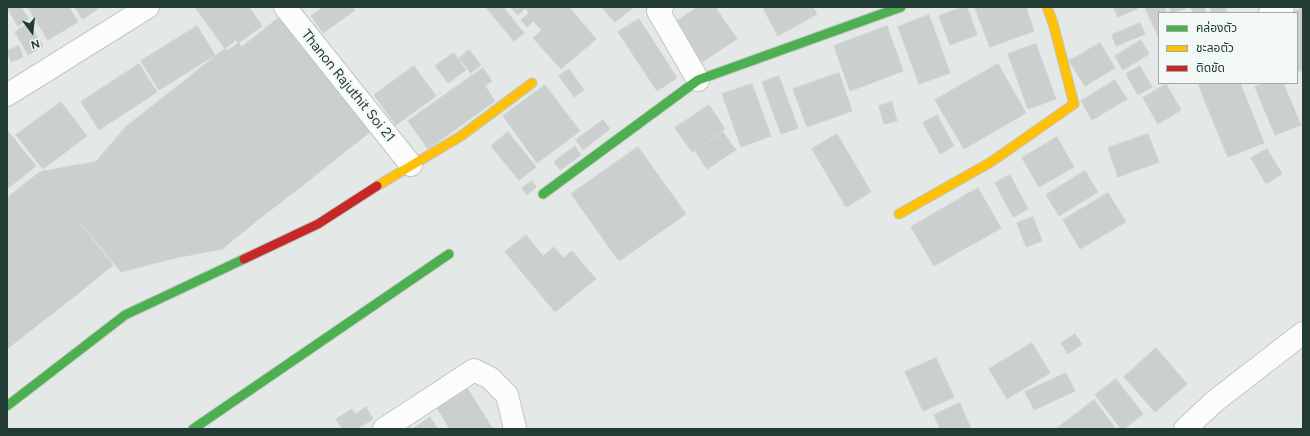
<!DOCTYPE html>
<meta charset="utf-8">
<style>
body{margin:0}
#map{position:relative;width:1310px;height:436px;overflow:hidden;background:#e4e9e7;font-family:Figtree,"Noto Sans Thai",sans-serif}
canvas{display:block}
.frame{position:absolute;inset:0;border:8px solid #233b35;pointer-events:none}
.legend{position:absolute;left:1158px;top:12px;width:140px;height:72px;box-sizing:border-box;background:#f2f8f5;border:1px solid #9faca8;margin:0;padding:5px 7px;list-style:none;font-size:12px;color:#233b35}
.legend li{display:flex;align-items:center;gap:8px;height:20px}
.legend b{width:20px;border:1px solid #9faca8}
.north{position:absolute;left:12px;top:12px;width:40px;height:40px;-webkit-text-stroke:3px #f2f8f5;paint-order:stroke;rotate:165deg;font-size:11px;font-weight:700;line-height:16px;text-align:center;color:#233b35}
.north::after{content:'';display:block;margin:auto;width:14px;height:18px;background:#233b35;clip-path:polygon(50% 0,100% 100%,50% 72%,0 100%)}
</style>
<div id="map">
<canvas width="1310" height="436"></canvas>
<div class="frame"></div>
<ul class="legend">
<li><b style="height:5px;background:#4caf50"></b>คล่องตัว</li>
<li><b style="height:5px;background:#ffc107"></b>ชะลอตัว</li>
<li><b style="height:5px;background:#c62828"></b>ติดขัด</li>
</ul>
<div class="north">N</div>
</div>
<script>
const context = document.querySelector('canvas').getContext('2d');
context.lineJoin = 'round';
function fill(path, color) { context.fillStyle = color; context.fill(path, 'evenodd'); }
function strokePath(path, color, width, dash) { context.strokeStyle = color; context.lineWidth = width; context.lineCap = dash ? 'butt' : 'round'; context.setLineDash(dash || []); context.stroke(path); }
function write(font, color, halo, rows, align = 'center') {
  context.font = font + ' Figtree,sans-serif'; context.lineWidth = 4; context.setLineDash([]); context.textBaseline = 'middle'; context.strokeStyle = halo; context.fillStyle = color; for (const [text, x, y, turn = 0] of rows) {
    context.save(); context.translate(x, y); context.rotate((+turn || 0) * Math.PI / 180); context.textAlign = isNaN(turn) ? turn : align; if (halo) context.strokeText(text, 0, 0); context.fillText(text, 0, 0); context.restore();
  }
}
const building = new Path2D(`
 M7,7H21L29,19L18,26Z
 M28,7H69L78,22L48,40Z
 M75,7H98L99,8L83,19Z
 M195,7H249L262,26L227,51Z
 M324,7H352L355,10L323,33L311,16Z
 M486,7H503L524,33L514,41Z
 M511,7H527L518,15Z
 M528,7H569L596,39L561,69L533,38L542,30L533,21L527,27L521,20L529,13L526,9Z
 M602,7H634L615,22Z
 M698,7H715L737,39L702,62L676,22Z
 M763,7H813L817,14L778,36Z
 M963,7H967L977,35L950,45L939,16Z
 M975,7H1026L1034,31L990,47Z
 M1114,7H1136L1137,9L1118,17Z
 M1145,7H1164L1167,13H1159V38Z
 M1169,7H1185V9L1172,13Z
 M1191,7H1204L1206,13H1193Z
 M1210,7H1225L1227,12L1223,13H1212Z
 M1303,8V70L1297,72V13H1291Z
 M929,15L950,73L919,84L898,27Z
 M280,17L370,132L332,162L242,47Z
 M639,19L677,78L657,91L618,32Z
 M29,23L43,46L28,55L15,32Z
 M1140,23L1145,34L1116,46L1112,35Z
 M197,26L215,55L159,90L141,61Z
 M887,26L903,71L850,91L834,46Z
 M236,40L332,162L298,189L202,67Z
 M1141,40L1149,54L1123,70L1115,56Z
 M1100,43L1115,68L1085,86L1069,61Z
 M1036,44L1056,99L1028,109L1008,54Z
 M19,46L23,57L11,62L7,51Z
 M469,50L481,65L471,73L459,58Z
 M454,53L466,70L448,83L435,66Z
 M139,64L157,92L99,130L81,102Z
 M998,64L1026,113L964,149L935,100Z
 M414,66L436,96L396,125L374,95Z
 M1140,66L1152,87L1138,95L1126,74Z
 M202,67L298,189L259,219L163,98Z
 M483,68L492,81L485,86L495,101L428,149L408,121Z
 M569,69L584,90L574,97L559,76Z
 M839,73L852,111L807,127L793,89Z
 M779,76L798,128L781,134L762,82Z
 M1115,80L1127,99L1092,120L1081,101Z
 M1198,83H1240L1264,143L1228,157Z
 M1264,83H1283L1301,125L1275,135L1255,87Z
 M752,84L771,136L741,147L722,94Z
 M1166,84L1181,110L1158,124L1143,98Z
 M545,85L580,131L537,163L503,116Z
 M163,98L259,219L222,249L126,127Z
 M61,102L87,136L43,169L16,135Z
 M892,102L897,121L884,124L879,106Z
 M709,105L725,129L692,152L675,128Z
 M937,115L954,146L940,154L923,123Z
 M603,120L610,129L583,150L576,140Z
 M126,127L222,249L175,258L96,162Z
 M7,130L36,166L7,189Z
 M508,132L536,167L519,180L491,146Z
 M723,132L736,150L707,169L695,151Z
 M837,134L871,192L846,207L812,149Z
 M1148,134L1159,162L1118,177L1108,148Z
 M1057,137L1074,167L1039,187L1022,158Z
 M575,146L581,155L560,170L554,162Z
 M638,147L686,214L619,261L571,194Z
 M1267,149L1282,174L1266,184L1251,158Z
 M96,162L175,258L121,272L40,172Z
 M1085,171L1098,192L1059,216L1046,195Z
 M40,172L113,265L80,292L7,199V198Z
 M1010,175L1028,209L1013,217L995,183Z
 M532,181L536,187L527,195L522,188Z
 M978,188L1001,228L934,266L911,227Z
 M1108,193L1126,222L1080,249L1063,220Z
 M7,199L80,292L44,320L7,273Z
 M1033,217L1042,241L1026,247L1017,223Z
 M526,235L543,256L554,247L563,258L572,251L596,279L555,312L505,252Z
 M7,273L44,320L7,349Z
 M1075,334L1082,344L1068,354L1061,343Z
 M1032,343L1050,373L1007,399L989,369Z
 M1156,348L1187,384L1155,412L1124,377Z
 M936,358L954,397L923,411L905,372Z
 M1066,373L1075,391L1034,410L1025,392Z
 M1116,379L1143,414L1124,429H1121L1095,395Z
 M467,388L493,429H450L437,408Z
 M1094,400L1116,429H1056Z
 M960,403L971,429H940L934,415Z
 M366,407L373,419L357,429H342L336,419L352,409L355,414Z
 M430,417L438,429H413Z`);
fill(building, '#cbd0ce');
strokePath(building, '#cdd2d0', 1);
const street = new Path2D(`
 M285,7L411,165
 M662,7L658,11L698,80
 M1270,13L1283,7
 M7,95L148,7
 M384,429L474,370L490,378L507,395L515,428L514,429
 M1185,429L1215,401L1303,333`);
const fast = new Path2D(`
 M543,194L698,80L901,7
 M7,406L125,315L244,259
 M193,429L449,254`);
const slow = new Path2D(`
 M377,186L461,136L532,83
 M899,214L991,162L1074,104L1053,23L1047,7`);
const jam = new Path2D(`
 M244,259L318,224L377,186`);
strokePath(street, '#c1c6c4', 24);
strokePath(fast, '#c0c6c4', 11);
strokePath(slow, '#c0c6c4', 11);
strokePath(jam, '#c0c6c4', 11);
strokePath(street, '#fbfcfb', 22);
strokePath(fast, '#4caf50', 9);
strokePath(slow, '#ffc107', 9);
strokePath(jam, '#c62828', 9);
write('14px', '#233b35', '#f2f8f5', [
 ["Thanon Rajuthit Soi 21",348,86,51]
]);
</script>
